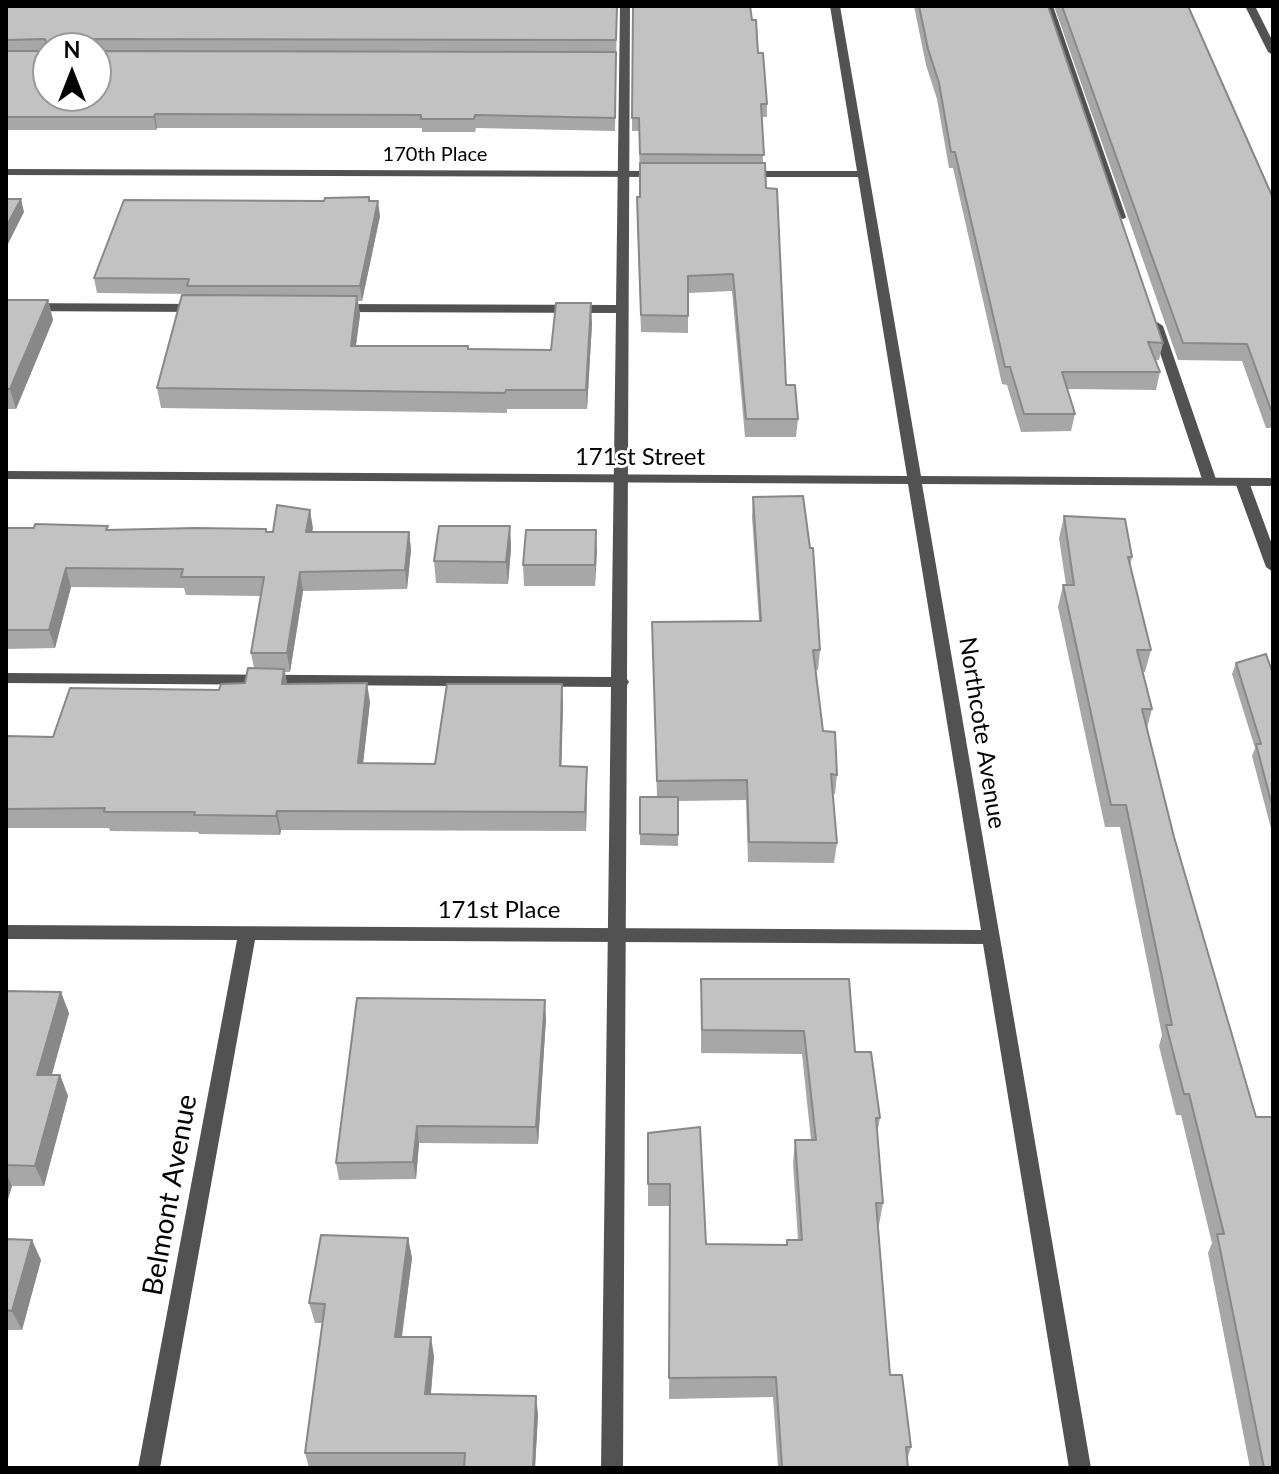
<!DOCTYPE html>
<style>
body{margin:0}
#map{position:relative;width:1279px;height:1474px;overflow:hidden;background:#fff;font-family:Lato,sans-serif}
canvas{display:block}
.frame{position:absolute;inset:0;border:8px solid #000;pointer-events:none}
.north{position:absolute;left:32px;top:32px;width:80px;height:80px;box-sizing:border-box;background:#fff;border:2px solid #999;border-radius:50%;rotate:0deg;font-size:22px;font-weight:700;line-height:32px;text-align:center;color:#000}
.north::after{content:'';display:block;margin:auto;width:28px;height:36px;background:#000;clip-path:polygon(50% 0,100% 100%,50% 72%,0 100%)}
</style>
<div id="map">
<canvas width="1279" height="1474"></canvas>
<div class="frame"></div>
<div class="north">N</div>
</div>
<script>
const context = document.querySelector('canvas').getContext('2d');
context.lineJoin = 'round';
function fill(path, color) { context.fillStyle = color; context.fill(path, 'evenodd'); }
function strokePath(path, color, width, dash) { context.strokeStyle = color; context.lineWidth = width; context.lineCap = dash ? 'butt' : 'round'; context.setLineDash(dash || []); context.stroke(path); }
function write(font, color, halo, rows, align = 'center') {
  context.font = font + ' Lato,sans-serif'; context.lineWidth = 6; context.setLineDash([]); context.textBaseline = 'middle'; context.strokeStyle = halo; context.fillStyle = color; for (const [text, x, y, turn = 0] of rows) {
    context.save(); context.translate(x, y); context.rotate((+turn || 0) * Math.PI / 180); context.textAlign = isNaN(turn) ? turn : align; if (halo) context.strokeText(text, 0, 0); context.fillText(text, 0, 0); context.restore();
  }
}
fill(new Path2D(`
 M620,6H630L627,679L629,682L627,685L623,1468H601L611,687L6,683V673L611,677L616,313L340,312L334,308L340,304L616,305Z
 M1043,6H1053L1126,217L1124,219L1114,217Z
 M6,303L200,304L206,308L200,312L6,311Z
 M1157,322L1163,326L1217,482L1215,485H1205L1203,482L1151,326Z
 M1242,478L1249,482L1273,547V572L1266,567L1235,482Z`), '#525252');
fill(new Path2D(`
 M830,6H840L921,476L1273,478V486L922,484L1091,1468H1069L983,944L255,940L160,1468H138L237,940L6,939V925L981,930L908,484L6,479V471L907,476L858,177H744L738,174L744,171H857Z
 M1245,6H1255L1273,42V55L1268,52Z
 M6,169L660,171L666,174L660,177L6,175Z`), '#525252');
fill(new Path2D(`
 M6,6H617L615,131L476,128L475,132H422V128H157L156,130H6ZM48,48H96V96Z
 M633,6L758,53L767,104V117H762L763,163L786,385L798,419L796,437H745L732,291L688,293V333L641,332L637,214L640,197L639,131H632Z
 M914,6H1048L1163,343L1159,360H1155L1160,372L1156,390L1067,389L1075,414L1071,431L1021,432L1007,385L1002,384L953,168H949L937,99L926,65Z
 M1054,6H1188L1273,198V428H1266L1242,361L1178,360Z
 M369,197L370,201L380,216L362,301H358L360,315L356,346L551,350L592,323L587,409H507V413L161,408L157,388L189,294L97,293L94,278L324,201Z
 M6,300H48L53,320L16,409H6Z
 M753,497L810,548L820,650L818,670H816L823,731L837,775L835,794H833L837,843L834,863L748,862L746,800L678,801V846L640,845V797H657L652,622L759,621L752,517Z
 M310,510L312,532H409L411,550L407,589L303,591L290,672H285L287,684L370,702L363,763L435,764L563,704L561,766L587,786L586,831L281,830L280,835L199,834L198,832L110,831L109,828H6V736L53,737L245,683L254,668L251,653L261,596L186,595L184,588L71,587L55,648L6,649V528L109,530L266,529L267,532H273Z
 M1064,516L1132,557L1130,566L1151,650L1145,672H1143L1152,709L1147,728L1273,1468H1250L1208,1253L1212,1243L1181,1115H1176L1159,1046L1162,1035L1120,827H1105L1058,607L1063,585H1066L1059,538Z
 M510,526L511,548L508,584L436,583L434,561Z
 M596,530L595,586H524L523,565Z
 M1236,663L1273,674V836L1252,756L1255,748L1232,674Z
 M701,979L855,1052L880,1118L877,1133L883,1203L879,1225H878L890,1375L911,1447L907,1460L908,1468H778L773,1397L669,1399V1206H648V1133L706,1244L786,1245L787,1240H798L793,1163L795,1140H811L802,1054L701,1053Z
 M6,991L69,1013L51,1075H60L68,1096L44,1186H12L6,1205Z
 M546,1018L538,1144L419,1143L416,1179L339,1180L336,1163Z
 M408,1238L412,1258L402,1337L434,1356L431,1394L538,1414L535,1468H309L305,1453L322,1323H315L309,1303Z
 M6,1239L41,1260L22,1330H6V1331Z`), '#a7a7a7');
fill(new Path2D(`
 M155,114L157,128L156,130L154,117Z
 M21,199L24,212L6,248V227Z
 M378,201L380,216L362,301L360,286Z
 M357,296L360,315L353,366L351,346Z
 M48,300L53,320L16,409L10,389Z
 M591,303L592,323L587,409L586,390Z
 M310,510L313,528L309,550L306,532Z
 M510,526L511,548L508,584L506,562Z
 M596,530L597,552L595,586V565Z
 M409,532L411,550L407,589L405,570Z
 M66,568L71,587L55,648L49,630Z
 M300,572L303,591L290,672L287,653Z
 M284,669L288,688L282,684Z
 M367,683L370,702L361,782L358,763Z
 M562,684L563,704L561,786L560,766Z
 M587,767V786L586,831L585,812Z
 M277,811L281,830L280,835L276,816Z
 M61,992L69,1013L46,1096L37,1075Z
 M545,1000L546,1018L538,1144L536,1127Z
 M60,1075L68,1096L44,1186L35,1166Z
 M417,1126L419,1143L416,1179L413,1162Z
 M6,1173L12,1186L6,1205Z
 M408,1238L412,1258L399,1356L395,1337Z
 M32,1240L41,1260L22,1330L12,1311Z
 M431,1337L434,1356L429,1413L425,1394Z
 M536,1396L538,1414L535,1468H533Z`), '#888');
const building = new Path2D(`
 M6,6H617L616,40L93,39L90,42L92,48H48V96H96V51L616,52L615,118L475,115L474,119H421V115L155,114L154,117H6V51H45L48,48L45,39L6,40Z
 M633,6H750L752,20H756L758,53H763L767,104H761L764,155L640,154L639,118H632Z
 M919,6H1048L1163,343L1148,342L1160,372H1062L1075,414H1024L1010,367H1005L955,152H951L939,83L928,49Z
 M1062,6H1188L1273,198V410H1271L1247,344L1183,343Z
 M640,163H765L766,188L777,189L786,385H795L798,419H746L733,274L688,276V316L641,315L637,197H640Z
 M369,197V201H378L360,286H187L189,279L94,278L124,200L324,201L325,198Z
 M6,199H21L6,227Z
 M182,295L357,296L351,346H468V349L551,350L556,303H591L586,390H506L505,393L157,388Z
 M6,300H48L10,389H6Z
 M803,496L810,548H813L820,650H813L823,731L835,732L837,775L831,774L837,843L749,842L747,780L657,781L652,622L761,621L753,497Z
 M277,505L310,510L306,532H409L405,570L300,572L287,653H251L264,577H181L183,569L66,568L49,630H6V528H34L35,524L108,526L106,530L195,528L266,529V532H273Z
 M1064,516L1125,519L1132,557H1128L1151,650H1137L1152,709H1142L1174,837L1256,1117H1273V1468H1264L1217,1234H1224L1189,1094H1184L1166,1025H1172L1126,805H1111L1063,585H1074Z
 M439,526H510L506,562L434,561Z
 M526,530H596L595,565H523Z
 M1266,654L1273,674V809L1256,744H1261L1236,663Z
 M248,668L284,669L282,684L367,683L358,763L435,764L447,684H562L560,766L587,767L585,812L277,811L276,816L194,815L195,812H104L105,808L6,809V736L53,737L70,688L219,690L221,684L245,683Z
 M640,797H678V835L640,834Z
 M701,979H849L855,1052H871L880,1118H876L883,1203H876L890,1375H902L911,1447H906L908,1468H782L776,1377L669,1378L670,1184H648V1133L700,1127L706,1244L787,1245V1240H802L795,1140H816L804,1031L702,1030Z
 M6,991L61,992L37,1075H60L35,1166L6,1165Z
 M357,998L545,1000L536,1127L417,1126L413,1162L336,1163Z
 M321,1235L408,1238L395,1337H431L425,1394L536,1396L533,1468H464L465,1453H305L325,1304L309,1303Z
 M6,1239L32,1240L12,1311L6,1310Z`);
fill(building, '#c2c2c2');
strokePath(building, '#888', 2);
write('20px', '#000', '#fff', [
 ["170th Place",435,155]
]);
write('24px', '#000', '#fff', [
 ["171st Street",640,457],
 ["Northcote Avenue",982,733,81],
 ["171st Place",499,910]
]);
write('28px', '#000', '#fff', [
 ["Belmont Avenue",170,1195,-80]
]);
</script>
